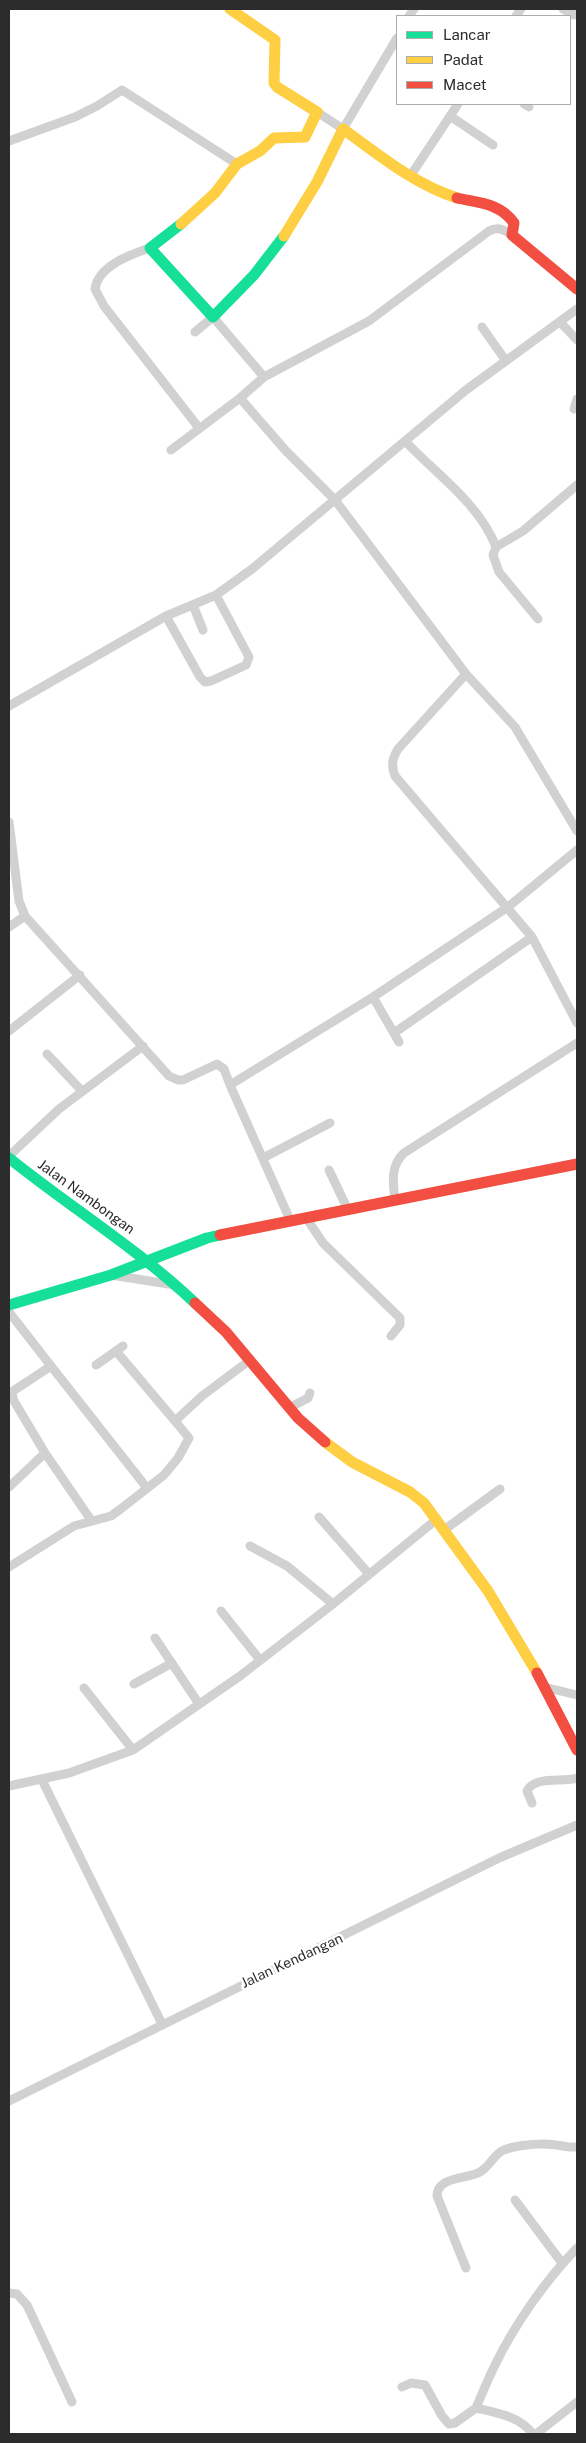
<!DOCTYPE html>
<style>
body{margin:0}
#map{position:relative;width:586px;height:2443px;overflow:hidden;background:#fff;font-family:"Public Sans",sans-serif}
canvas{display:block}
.frame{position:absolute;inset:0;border:10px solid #2c2c2c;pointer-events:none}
.legend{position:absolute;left:396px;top:15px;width:175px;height:90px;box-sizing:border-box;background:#fff;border:1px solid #ababab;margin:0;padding:6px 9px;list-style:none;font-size:15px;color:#2c2c2c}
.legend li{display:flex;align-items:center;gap:10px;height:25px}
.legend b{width:25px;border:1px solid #ababab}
</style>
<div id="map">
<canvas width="586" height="2443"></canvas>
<div class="frame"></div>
<ul class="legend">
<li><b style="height:6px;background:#16e098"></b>Lancar</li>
<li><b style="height:6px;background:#ffcf43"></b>Padat</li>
<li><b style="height:6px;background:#f24e42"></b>Macet</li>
</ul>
</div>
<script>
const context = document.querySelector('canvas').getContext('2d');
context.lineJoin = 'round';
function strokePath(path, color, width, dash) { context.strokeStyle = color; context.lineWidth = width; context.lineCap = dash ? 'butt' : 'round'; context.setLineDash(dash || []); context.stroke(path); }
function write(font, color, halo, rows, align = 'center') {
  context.font = font + ' "Public Sans",sans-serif'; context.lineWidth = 5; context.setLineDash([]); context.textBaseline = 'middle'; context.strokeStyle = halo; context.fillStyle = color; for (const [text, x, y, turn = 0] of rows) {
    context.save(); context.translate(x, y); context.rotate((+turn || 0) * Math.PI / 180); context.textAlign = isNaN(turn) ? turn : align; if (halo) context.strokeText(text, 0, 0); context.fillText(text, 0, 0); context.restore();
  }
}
strokePath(new Path2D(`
 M563,9L574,15L577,14
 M409,16L414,9
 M516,16L521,9
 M524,104L529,107
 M317,112L343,129L397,38
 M450,116L493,145
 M9,141L75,117L97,106L122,90L237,164
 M411,175L458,104
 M150,248C131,254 98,266 95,289L104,306L199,428
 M560,322L577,340
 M482,327L506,361
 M195,332L213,317L264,377
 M240,398L286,451L335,500L466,674L398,749C392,759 391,765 395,776L532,937L577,1023
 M574,409L577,399
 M405,441C436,474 479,503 496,547L523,531L577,485
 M171,450L240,398L264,377L369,321L489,231C498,226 504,230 512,235
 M496,547L493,555L499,572L538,619
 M193,605L203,630
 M166,616L200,677L205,682L211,681L246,665L249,657L216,595
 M466,674L515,727L577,831
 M9,706L166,616L216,595L252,569L466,390L577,309
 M9,822L19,901L25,916L169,1076L178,1080H183L217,1064L224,1069L230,1085
 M9,927L25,916
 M373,997L399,1042
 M9,1031L80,975
 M394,1033L532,937
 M47,1054L82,1091
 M9,1156L59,1109L143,1046
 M263,1158L330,1123
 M329,1170L348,1210
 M395,1200C393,1183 390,1166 404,1153L577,1043
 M307,1219L323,1243L400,1318V1325L391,1336
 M291,1222L230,1085L373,997L508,907L577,850
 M111,1275L175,1285
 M9,1312L51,1366L13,1391L12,1394L14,1401L45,1453L91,1520
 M116,1351L175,1421
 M96,1365L123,1346
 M51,1366L147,1488
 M289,1408L308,1398L310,1393
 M9,1487L45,1453
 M319,1517L369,1574
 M444,1530L500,1489
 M250,1546L287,1566L333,1604
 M9,1567L74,1526L111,1516L122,1508L164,1475L178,1458L189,1438L175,1421L202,1396L250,1360
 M221,1611L260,1660
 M155,1638L199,1704
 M134,1684L172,1663
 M544,1687L577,1695
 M84,1688L133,1750
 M42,1780L162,2024
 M9,1786L69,1773L133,1750L240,1676L333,1604L437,1519
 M532,1803L527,1791C535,1775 563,1783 577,1778
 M9,2101L499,1858L577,1825
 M515,2200L562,2263
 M466,2268L437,2196C437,2177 465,2179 478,2173C490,2168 494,2153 504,2150C514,2146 531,2144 542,2144C554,2143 565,2148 577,2147
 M9,2293L17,2294L27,2305L72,2402
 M402,2387L411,2383L425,2385L442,2416L449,2424L455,2423L476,2408C497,2413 519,2416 533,2434
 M476,2408C482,2394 488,2379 495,2365C515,2324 545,2281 577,2248
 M536,2434L577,2402`), '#d1d1d1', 9);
strokePath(new Path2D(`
 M181,224L150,248L213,317L254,275L284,236
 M9,1158C70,1207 138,1249 195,1303
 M9,1305L111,1275L207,1238L220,1235`), '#16e098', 11);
strokePath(new Path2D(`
 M181,224L215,193L237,164L260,151L274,138L305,137L317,112L277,87L274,83L275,40L230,9
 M284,236L317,182L343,129C379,155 414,184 457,198
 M325,1442L352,1462L410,1492L424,1503L488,1591L537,1673`), '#ffcf43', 11);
strokePath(new Path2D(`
 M457,198C479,203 500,203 514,223L512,235L577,289
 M220,1235L577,1164
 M195,1303L226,1332L298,1418L325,1442
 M537,1673L577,1750`), '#f24e42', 11);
write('14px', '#2c2c2c', '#fff', [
 ["Jalan Nambongan",86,1197,36],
 ["Jalan Kendangan",292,1961,-25]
]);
</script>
